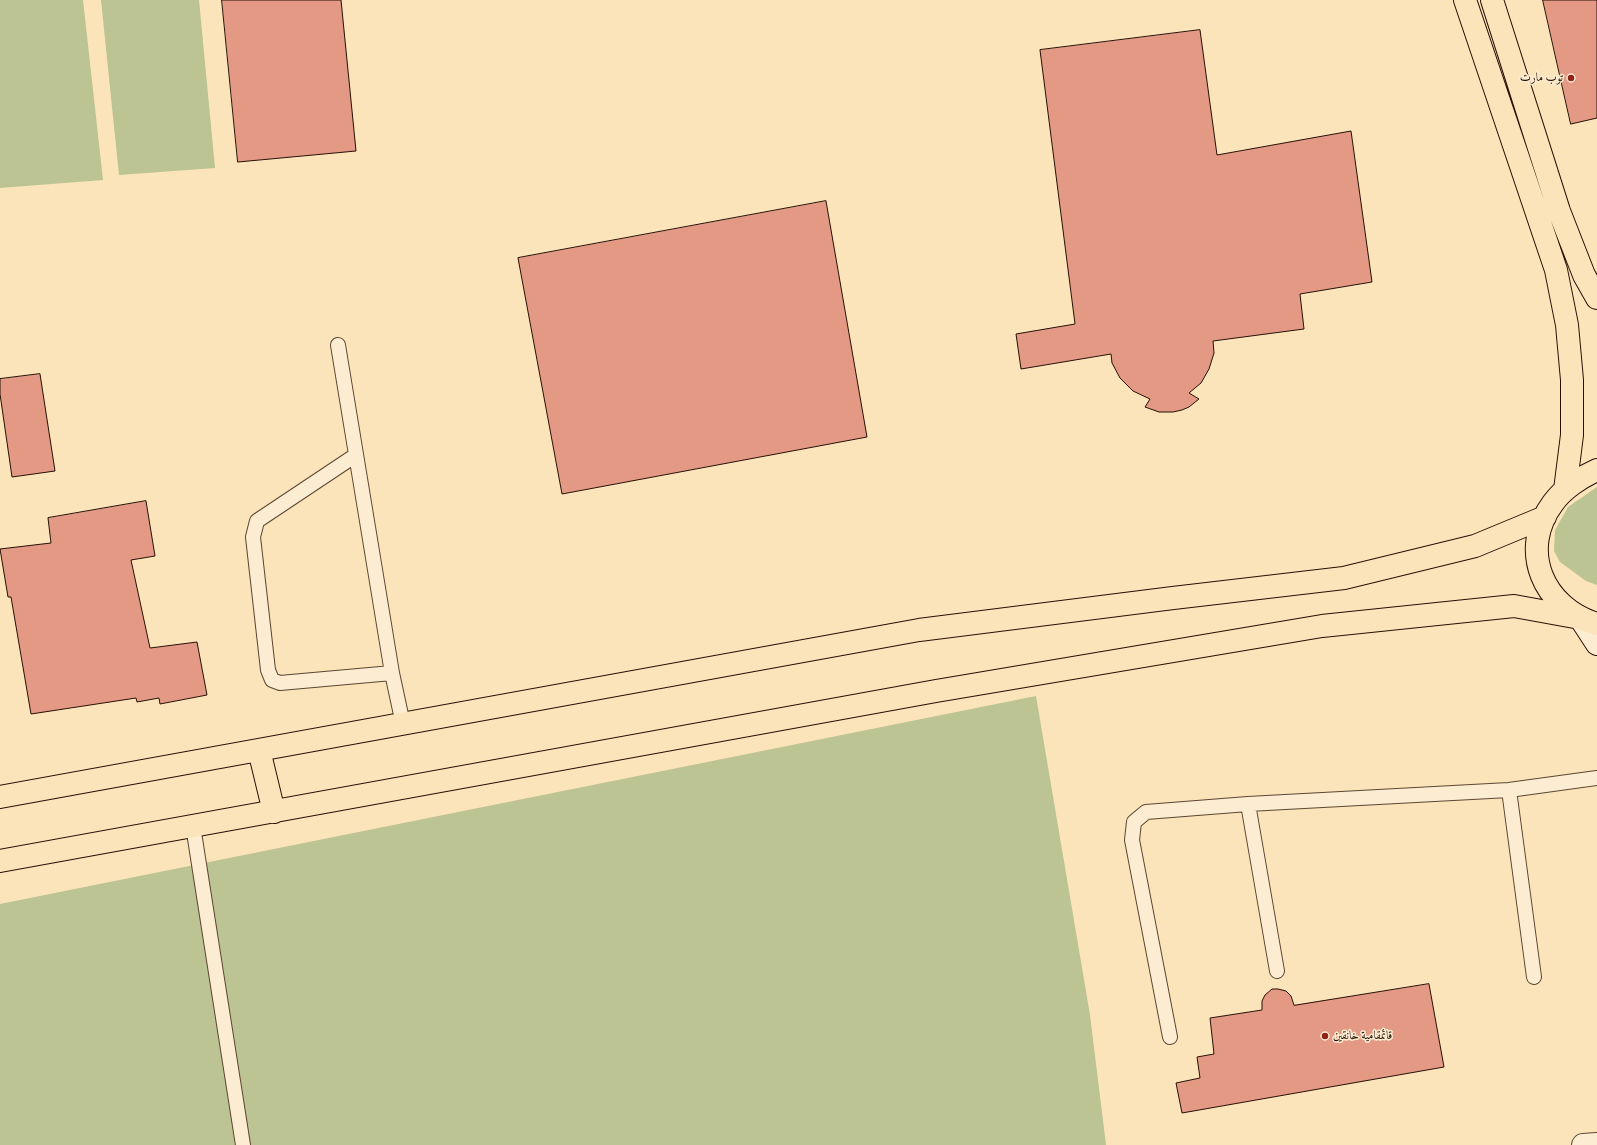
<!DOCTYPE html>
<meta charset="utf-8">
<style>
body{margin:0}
canvas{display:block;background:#fbe3ba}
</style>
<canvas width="1597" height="1145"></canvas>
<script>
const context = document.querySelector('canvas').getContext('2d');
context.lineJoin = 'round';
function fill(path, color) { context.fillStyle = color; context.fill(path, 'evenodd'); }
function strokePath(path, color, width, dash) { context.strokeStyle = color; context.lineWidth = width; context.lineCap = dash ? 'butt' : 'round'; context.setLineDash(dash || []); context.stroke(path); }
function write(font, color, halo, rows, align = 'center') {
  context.font = font + ' Alegreya,Amiri,serif'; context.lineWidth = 3; context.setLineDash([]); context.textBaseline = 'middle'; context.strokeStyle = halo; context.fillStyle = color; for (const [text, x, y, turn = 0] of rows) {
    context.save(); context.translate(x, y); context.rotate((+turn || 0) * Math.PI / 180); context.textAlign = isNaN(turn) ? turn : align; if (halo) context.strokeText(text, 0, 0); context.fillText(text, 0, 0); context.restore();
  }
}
fill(new Path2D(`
 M0,0H83L103,180L0,188Z
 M101,0H199L215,168L119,175Z
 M1597,487V585L1586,581L1560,562L1554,551L1555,530L1568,507Z
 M1036,696L1090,1015L1106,1145H0V904Z`), '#bbc492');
const building = new Path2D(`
 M222,0H341L356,151L238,162Z
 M1543,0H1597V118L1571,124Z
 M1200,30L1217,155L1351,131L1372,282L1300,294L1304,329L1213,341L1214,353L1209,369L1201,383L1189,393L1199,399L1189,407L1182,410L1173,412H1159L1145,407L1150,399L1133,391L1120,378L1112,363L1111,354L1021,369L1016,334L1075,324L1040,50Z
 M826,201L867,437L562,494L518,258Z
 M40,374L55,471L12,477L0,394V379Z
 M146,501L155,556L131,560L150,648L197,642L207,695L160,704L159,698L137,702L136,698L31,714L11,597H8L0,549L51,543L48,518Z
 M1429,984L1444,1067L1182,1113L1176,1083L1200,1078L1197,1057L1214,1054L1210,1018L1262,1010V1001L1265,995L1272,989H1278L1286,991L1291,996L1294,1005Z`);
fill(building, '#e39984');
strokePath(building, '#271105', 1);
const lane = new Path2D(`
 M338,345L392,673
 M356,455L257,521L253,537L268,670L272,680L280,683L392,673L403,724
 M1509,790L1534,977
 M1248,804L1277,971
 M193,826L243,1145
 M1170,1037L1132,840L1134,822L1146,812L1248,804L1509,790L1597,778`);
const street = new Path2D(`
 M1583,1145L1597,1144`);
const secondary = new Path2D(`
 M1580,618L1597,644`);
const primary = new Path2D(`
 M1465,0L1556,270L1567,325L1572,380V435L1565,490
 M1492,0L1559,211L1584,275L1597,298
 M1597,470C1581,477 1563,489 1553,503C1518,550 1543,608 1597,624
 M259,750L274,812
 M0,797L919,630L1173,598L1344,578L1475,546L1545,517
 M0,861L936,691L1322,626L1514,606L1580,618`);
strokePath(lane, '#5c4632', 16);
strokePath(street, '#5c4632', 24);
strokePath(secondary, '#271105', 24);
strokePath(primary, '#271105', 24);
strokePath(lane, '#fcedd2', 14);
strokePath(street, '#fcedd2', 22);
strokePath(secondary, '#fcedd2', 22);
strokePath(primary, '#fbe3ba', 22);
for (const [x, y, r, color] of [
 [1571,78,4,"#8f2418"],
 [1325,1036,4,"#8f2418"]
]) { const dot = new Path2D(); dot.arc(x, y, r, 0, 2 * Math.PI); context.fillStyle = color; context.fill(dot); strokePath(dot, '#fcedd2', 1.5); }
write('12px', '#271105', '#fcedd2', [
 ["توب مارت",1563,78],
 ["قائمقامية خانقين",1333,1036,"left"]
], 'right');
</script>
